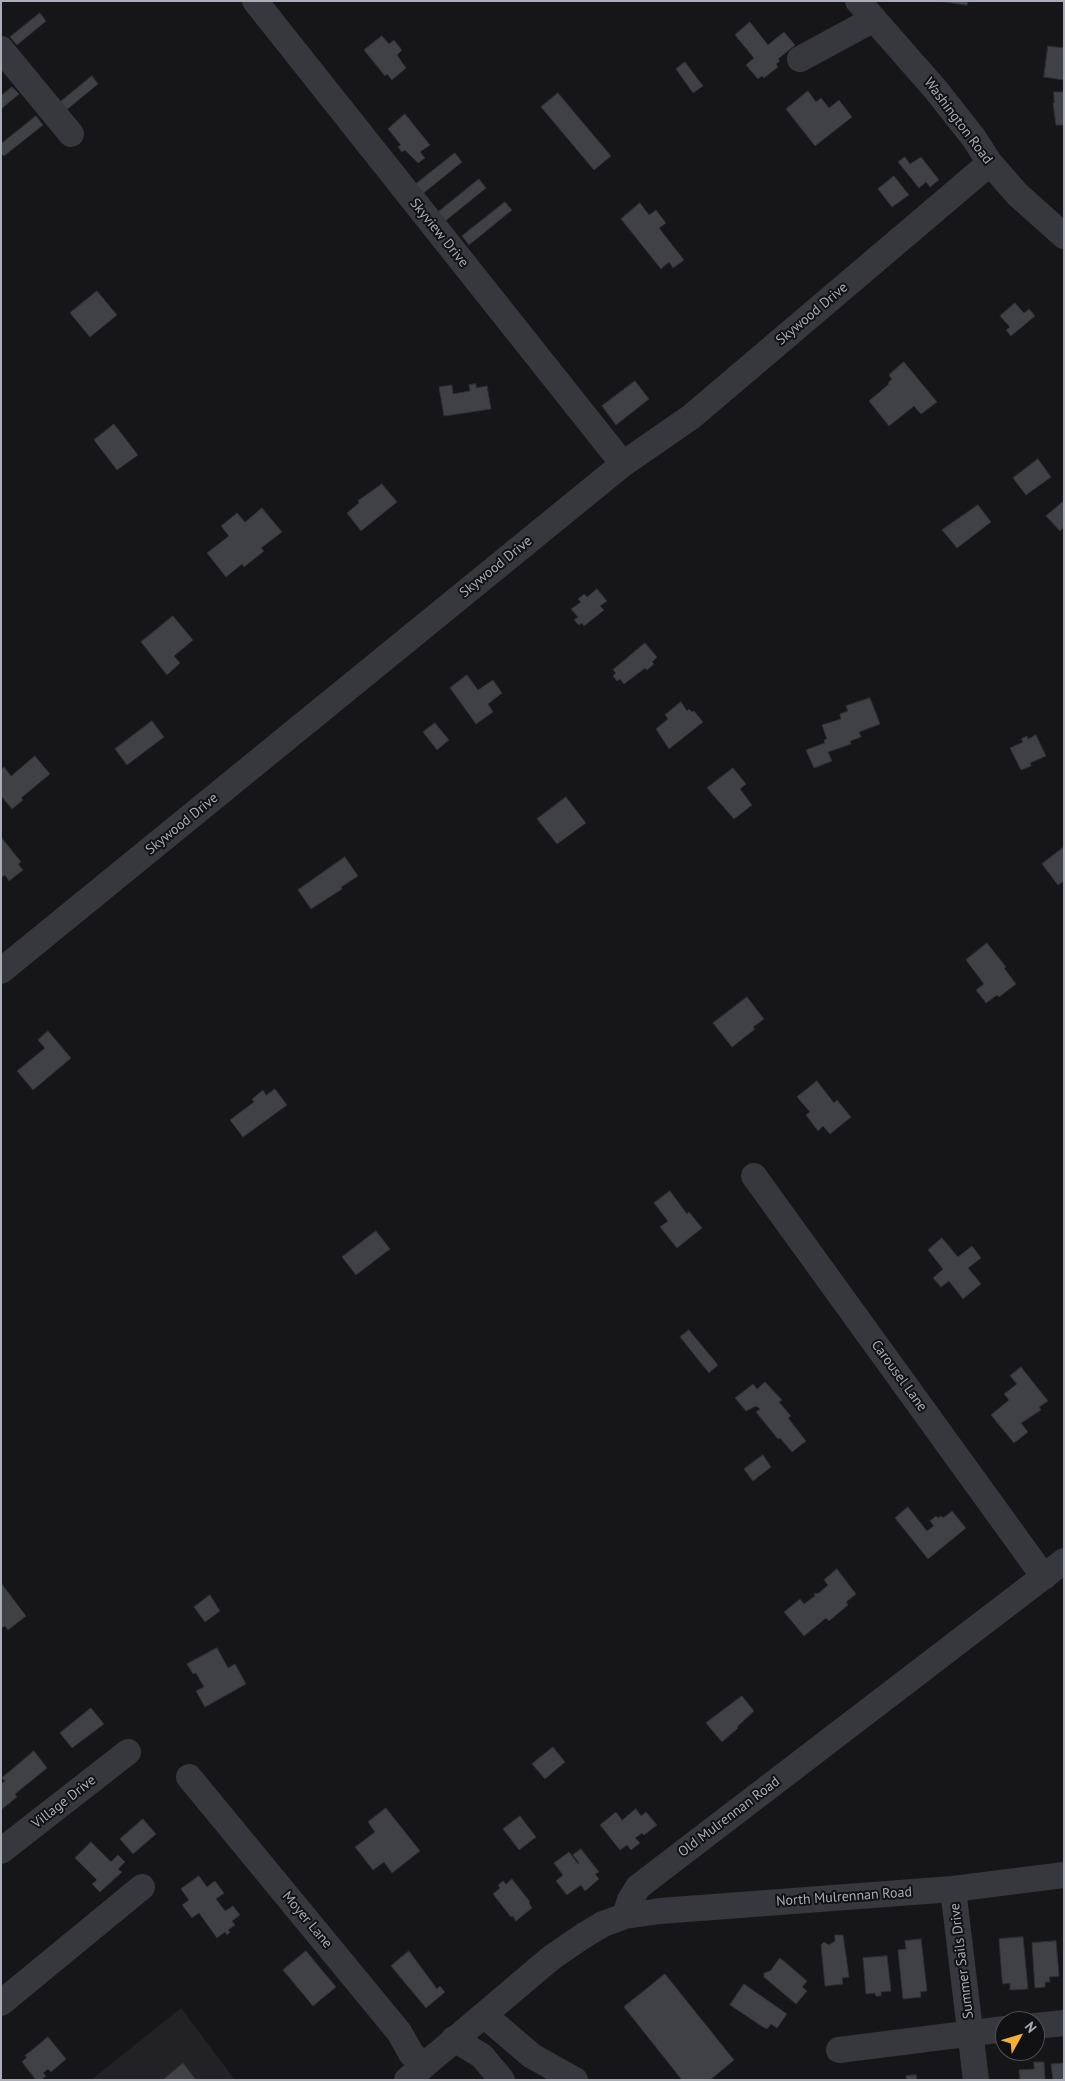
<!DOCTYPE html>
<style>
body{margin:0}
#map{position:relative;width:1065px;height:2081px;overflow:hidden;background:#161618;font-family:"PT Sans",sans-serif}
canvas{display:block}
.frame{position:absolute;inset:0;border:2px solid #a8adb8;pointer-events:none}
.north{position:absolute;left:995px;top:2011px;width:50px;height:50px;box-sizing:border-box;background:#111113;border:1px solid #4d4f55;border-radius:50%;rotate:51deg;font-size:14px;font-weight:700;line-height:20px;text-align:center;color:#a8adb8}
.north::after{content:'';display:block;margin:auto;width:18px;height:22px;background:#f2b134;clip-path:polygon(50% 0,100% 100%,50% 72%,0 100%)}
</style>
<div id="map">
<canvas width="1065" height="2081"></canvas>
<div class="frame"></div>
<div class="north">N</div>
</div>
<script>
const context = document.querySelector('canvas').getContext('2d');
context.lineJoin = 'round';
function fill(path, color) { context.fillStyle = color; context.fill(path, 'evenodd'); }
function strokePath(path, color, width, dash) { context.strokeStyle = color; context.lineWidth = width; context.lineCap = dash ? 'butt' : 'round'; context.setLineDash(dash || []); context.stroke(path); }
function write(font, color, halo, rows, align = 'center') {
  context.font = font + ' "PT Sans",sans-serif'; context.lineWidth = 4; context.setLineDash([]); context.textBaseline = 'middle'; context.strokeStyle = halo; context.fillStyle = color; for (const [text, x, y, turn = 0] of rows) {
    context.save(); context.translate(x, y); context.rotate((+turn || 0) * Math.PI / 180); context.textAlign = isNaN(turn) ? turn : align; if (halo) context.strokeText(text, 0, 0); context.fillText(text, 0, 0); context.restore();
  }
}
fill(new Path2D(`
 M181,2008L235,2080H91Z`), '#222225');
const building = new Path2D(`
 M940,1H968L967,5Z
 M40,13L46,21L17,45L10,37Z
 M750,22L768,45L784,32L795,45L778,59L780,61L776,64L778,67L764,78L762,76L758,79L746,65L754,58L735,35Z
 M382,36L389,44L394,40L402,50L397,55L406,68L392,80L387,74L385,76L364,50Z
 M1048,46L1064,48V80L1044,77Z
 M685,62L703,86L693,93L676,69Z
 M92,76L98,84L65,111L59,103Z
 M12,87L19,94L1,109V96Z
 M808,91L816,102L821,98L829,108L839,100L852,117L815,146L786,109Z
 M1054,92H1064V125H1056L1053,103H1054Z
 M558,93L611,156L594,170L541,107Z
 M405,114L430,145L420,152L425,158L418,163L405,150L402,152L398,147L401,145L388,129Z
 M36,116L43,125L4,156L1,153V144Z
 M455,153L462,162L420,196L412,187Z
 M905,157L910,164L921,157L939,180L930,187L926,182L919,188L898,162Z
 M894,176L909,195L892,207L878,189Z
 M479,179L486,188L444,222L437,213Z
 M505,202L512,210L469,245L462,236Z
 M640,203L649,215L656,210L666,223L659,228L684,260L673,268L669,262L661,269L621,219Z
 M97,291L117,315L90,337L70,313Z
 M1015,303L1024,313L1029,309L1035,316L1011,336L1006,330L1010,327L1000,316Z
 M904,362L937,402L921,414L914,406L889,426L869,401L889,384L888,383L892,379L889,375Z
 M635,381L649,399L616,425L602,406Z
 M476,384V388L487,386L491,409L444,416L439,387L452,385L453,394L470,391L469,385Z
 M114,424L138,455L117,470L94,440Z
 M1038,459L1051,477L1026,495L1013,478Z
 M382,484L397,502L361,531L347,513L359,503L358,501Z
 M1064,501V527L1060,531L1046,516Z
 M978,505L991,522L957,548L942,530Z
 M262,508L282,532L261,548L264,551L244,567L242,564L226,577L207,553L229,536L221,526L237,513L245,522Z
 M597,589L607,601L600,606L604,610L584,626L582,623L579,625L574,620L578,617L571,609L581,602L578,599L584,594L587,597Z
 M173,616L193,640L174,656L180,663L167,675L141,642Z
 M645,643L657,657L652,662L654,664L647,670L645,668L624,684L620,679L617,681L613,676L616,673L613,670Z
 M467,675L478,690L493,680L502,693L488,704L493,712L476,724L450,688Z
 M870,698L880,724L859,732L861,737L850,741L851,744L828,752L832,761L814,768L806,750L825,743L824,740L827,739L822,725L841,719L840,714L848,711L846,706Z
 M681,702L687,711L689,709L692,712L694,711L703,722L669,749L656,729L668,719L665,715Z
 M152,721L164,737L127,765L115,749Z
 M435,723L449,740L437,750L423,732Z
 M1036,735L1046,756L1030,763L1031,766L1021,770L1010,748L1023,742L1021,739L1027,736L1028,739Z
 M35,756L50,774L21,798L23,800L12,809L1,796V769L4,767L11,776Z
 M733,768L746,784L740,789L752,805L734,819L707,788Z
 M566,797L586,823L557,844L537,819Z
 M1,837L21,862L18,864L23,870L9,881L5,875L1,878Z
 M1064,847V881L1058,885L1042,864Z
 M345,857L358,876L341,887L342,889L311,909L298,890Z
 M987,943L1006,967L1004,968L1016,984L999,997L997,995L986,1003L976,990L984,984L966,960Z
 M747,997L764,1019L753,1027L755,1029L732,1047L713,1023Z
 M48,1031L71,1058L33,1090L17,1071L45,1048L38,1040Z
 M817,1081L834,1103L837,1100L851,1117L830,1134L823,1126L818,1131L806,1115L810,1112L797,1097Z
 M275,1089L287,1105L243,1137L230,1120L254,1102L252,1099L263,1090L266,1095Z
 M670,1191L687,1214L689,1212L702,1228L677,1248L660,1227L668,1221L654,1203Z
 M376,1231L390,1249L356,1275L342,1257Z
 M942,1238L958,1257L972,1246L981,1258L968,1268L981,1284L963,1299L949,1281L941,1287L933,1278L943,1269L928,1250Z
 M689,1330L718,1365L709,1373L680,1337Z
 M1021,1367L1048,1401L1039,1407L1041,1410L1021,1423L1028,1432L1014,1443L991,1415L1009,1400L1004,1394L1017,1384L1010,1376Z
 M765,1382L782,1400L779,1402L791,1416L788,1418L806,1441L792,1452L780,1438L778,1439L756,1412L760,1409L756,1406L746,1411L735,1398L753,1384L757,1389Z
 M763,1455L771,1467L753,1481L744,1469Z
 M908,1507L927,1531L934,1526L930,1521L936,1516L938,1518L941,1516L943,1518L952,1511L966,1528L928,1559L895,1518Z
 M837,1569L856,1594L846,1602L848,1605L829,1621L826,1618L804,1636L784,1612L800,1599L804,1604L815,1596L814,1594L819,1593L828,1585L824,1580Z
 M1,1583L26,1616L8,1630L5,1626L1,1628Z
 M210,1595L220,1611L205,1622L194,1607Z
 M217,1648L228,1668L235,1664L246,1684L205,1707L196,1691L204,1687L196,1673L193,1674L187,1664Z
 M742,1696L754,1711L737,1727L738,1728L722,1742L706,1723Z
 M91,1708L104,1724L72,1748L60,1733Z
 M553,1747L565,1762L545,1779L532,1764Z
 M34,1751L47,1768L15,1794L17,1797L2,1809L1,1784L5,1781L2,1778Z
 M386,1808L420,1851L392,1873L384,1862L373,1870L355,1847L375,1832L368,1822Z
 M636,1809L641,1816L646,1812L657,1825L644,1835L642,1833L635,1838L640,1843L631,1850L627,1845L620,1850L600,1825L616,1812L622,1820Z
 M520,1816L536,1837L519,1850L503,1829Z
 M143,1819L156,1834L133,1854L120,1839Z
 M91,1842L111,1862L118,1855L125,1862L118,1869L122,1872L100,1892L92,1884L97,1880L75,1858Z
 M581,1849L599,1872L595,1874L599,1879L585,1891L581,1885L567,1895L556,1881L563,1875L554,1863L569,1852L578,1864L579,1863L573,1855Z
 M199,1876L207,1887L215,1881L224,1893L216,1899L225,1911L233,1906L240,1915L232,1921L235,1925L228,1930L230,1932L227,1935L225,1932L217,1938L199,1913L192,1918L182,1905L189,1900L181,1889Z
 M512,1879L530,1902L529,1903L532,1908L516,1921L513,1916L511,1917L493,1894L500,1888L498,1885L503,1881L506,1884Z
 M835,1935H843L849,1977L842,1978L843,1984L825,1986L821,1945L824,1942L829,1945L835,1941Z
 M1023,1937L1028,1989L1010,1990V1983L1003,1984L1002,1979L999,1939Z
 M921,1939L927,1991L920,1992L921,1997L903,1999L898,1950L906,1949L905,1941Z
 M1056,1941L1059,1976L1049,1977L1050,1982H1045V1987L1035,1988L1032,1943Z
 M306,1951L336,1987L313,2006L283,1970Z
 M409,1951L437,1989L440,1986L445,1992L426,2008L391,1966Z
 M887,1956L891,1991L881,1992V1996H876L875,1993L866,1994L863,1958Z
 M780,1958L807,1981L802,1987L807,1991L796,2004L764,1977V1973L770,1971Z
 M665,1974L734,2060L710,2080H682L624,2007Z
 M744,1984L787,2014L777,2028L771,2024L767,2029L763,2027L730,2005Z
 M48,2037L66,2059L51,2072L48,2069L43,2073L46,2076L41,2080H36L22,2062L27,2057L25,2056Z
 M1064,2060V2080H1053L1051,2064L1063,2063Z
 M1034,2062H1044L1045,2080H1020L1019,2070L1034,2069Z
 M183,2063L196,2080H163Z
 M916,2075L917,2080H907L906,2076Z`);
fill(building, '#404145');
strokePath(building, '#303034', 1);
strokePath(new Path2D(`
 M255,1L623,464
 M858,1L936,90L973,137L990,163L1017,194L1064,236
 M1,49L71,134
 M800,59L874,19
 M1,971L623,464L691,417L990,163
 M754,1176L1044,1577
 M189,1777L399,2032L411,2053L422,2066
 M1,1851L128,1752
 M953,1889L976,2080
 M625,1916L630,1900L638,1887L1064,1561
 M1,2003L142,1887
 M484,2015L532,2056L575,2080
 M1035,2026L1064,2023
 M454,2039L482,2056L502,2080
 M839,2050L1005,2029
 M407,2080L551,1958L583,1936L603,1924L625,1916L660,1911L953,1889L1064,1875`), '#37383d', 26);
write('14px', '#a8adb8', '#111113', [
 ["Washington Road",958,121,53],
 ["Skyview Drive",439,233,51],
 ["Skywood Drive",812,314,-40],
 ["Skywood Drive",496,567,-39],
 ["Skywood Drive",182,824,-39],
 ["Carousel Lane",899,1376,54],
 ["Village Drive",64,1802,-38],
 ["Old Mulrennan Road",729,1817,-37],
 ["North Mulrennan Road",844,1897,-4],
 ["Moyer Lane",307,1920,50],
 ["Summer Sails Drive",962,1961,-97]
]);
</script>
